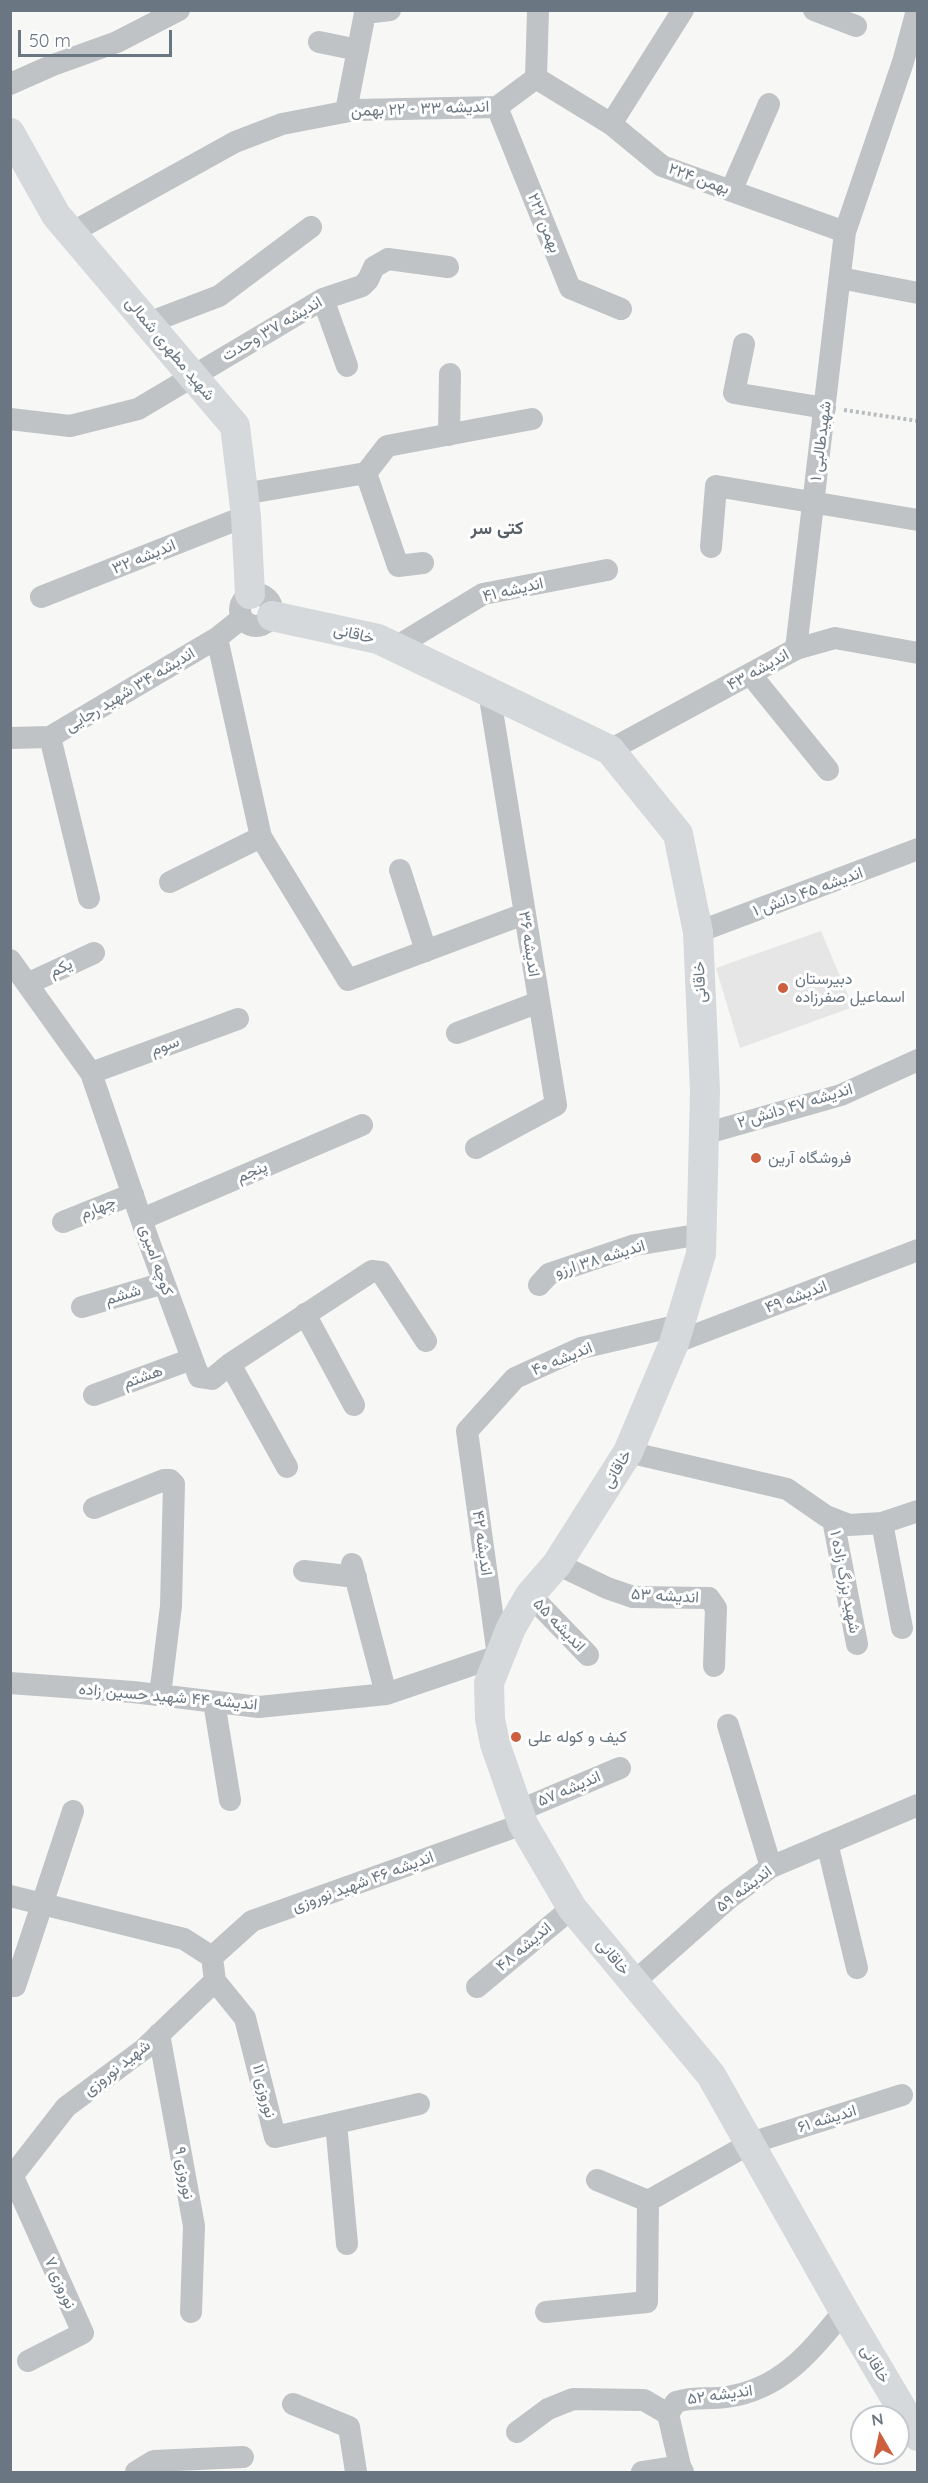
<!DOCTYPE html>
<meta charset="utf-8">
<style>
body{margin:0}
#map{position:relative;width:928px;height:2483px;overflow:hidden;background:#f7f7f5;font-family:Quicksand,sans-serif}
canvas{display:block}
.frame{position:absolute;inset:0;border:12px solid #6a7782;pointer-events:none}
.north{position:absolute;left:850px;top:2405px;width:60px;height:60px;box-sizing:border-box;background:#fff;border:2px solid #c3c9cd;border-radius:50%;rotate:351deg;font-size:16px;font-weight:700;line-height:24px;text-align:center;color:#6a7782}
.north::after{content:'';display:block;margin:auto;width:21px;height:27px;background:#cd5f3f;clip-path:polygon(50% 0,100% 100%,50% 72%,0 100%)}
.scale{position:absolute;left:18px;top:30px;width:154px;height:27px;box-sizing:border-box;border:3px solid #6a7782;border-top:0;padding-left:8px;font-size:18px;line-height:21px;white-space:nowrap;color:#6a7782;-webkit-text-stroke:4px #fff;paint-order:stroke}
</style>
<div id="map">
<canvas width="928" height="2483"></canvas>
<div class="frame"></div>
<div class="north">N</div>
<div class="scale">50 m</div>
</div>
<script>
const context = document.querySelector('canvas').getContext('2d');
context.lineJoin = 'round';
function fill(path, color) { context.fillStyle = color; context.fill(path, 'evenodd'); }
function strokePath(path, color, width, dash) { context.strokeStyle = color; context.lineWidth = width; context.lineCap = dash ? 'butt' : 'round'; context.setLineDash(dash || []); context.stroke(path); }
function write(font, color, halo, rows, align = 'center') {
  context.font = font + ' Quicksand,Vazirmatn,sans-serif'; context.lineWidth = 6; context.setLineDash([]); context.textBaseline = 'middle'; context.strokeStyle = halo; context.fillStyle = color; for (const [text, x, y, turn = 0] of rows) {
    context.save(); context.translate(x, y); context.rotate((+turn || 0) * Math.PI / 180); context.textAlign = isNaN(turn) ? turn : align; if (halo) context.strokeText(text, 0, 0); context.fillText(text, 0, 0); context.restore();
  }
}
fill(new Path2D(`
 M821,931L853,1007L740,1048L716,968Z`), '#e5e6e5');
strokePath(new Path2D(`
 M844,410L918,421`), '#b9bcbe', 4, [3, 3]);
strokePath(new Path2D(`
 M814,10L856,26
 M319,42L358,50
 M536,78L611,124L662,166L845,232
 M536,78L538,10
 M10,84L53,65L117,42L179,10
 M497,107L570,288L621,309
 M346,111L365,13L390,10
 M611,124L683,10
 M731,191L769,104
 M71,233L235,142L282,124L355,110L497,107L536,78
 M840,278L918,293
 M323,299L347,366
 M148,323L219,296L311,227
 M744,344L734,393L825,408
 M10,419L70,426L138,409L323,299L362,286L368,280L374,267L388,259L448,267
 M449,435L450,374
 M366,473L398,566L423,563
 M243,494L366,473L387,446L532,419
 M711,547L716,486L918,520
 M240 610a16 16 0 1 1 32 0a16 16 0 1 1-32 0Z
 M41,597L246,516
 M217,638L261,837L348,980L524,914
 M396,647L483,594L607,570
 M796,649L845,232L903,62L917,10
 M751,675L828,770
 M50,737L89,898
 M10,738L50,737L217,638L242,618
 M610,750L796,649L835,638L918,653
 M400,870L426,951
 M170,882L261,837
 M698,932L918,849
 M10,960L91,1073L149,1242L199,1377L212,1379L230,1364L372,1271L381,1272L426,1341
 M27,984L94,953
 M457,1033L539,1002
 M91,1073L238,1019
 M704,1134L841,1095L918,1060
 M476,1148L556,1105L489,692
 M142,1219L362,1125
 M63,1222L133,1194
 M539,1285L549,1274L635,1245L702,1234
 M82,1307L164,1283
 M305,1314L354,1405
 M674,1343L918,1250
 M230,1364L287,1467
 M94,1395L192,1359
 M628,1452L787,1489L826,1516L849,1525L882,1523L918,1511
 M94,1508L164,1480H170L174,1484L171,1606L160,1695
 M833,1520L857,1644
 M882,1523L902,1628
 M352,1564L386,1694
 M557,1564L607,1588L633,1597L709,1598L716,1608L714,1666
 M304,1571L356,1577
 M530,1595L588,1655
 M10,1683L133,1692L259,1707L386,1694L498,1656L467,1431L515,1378L581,1348L680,1325
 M214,1702L230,1800
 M728,1725L771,1867
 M518,1811L620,1768
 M827,1843L857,1968
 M10,1896L184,1939L212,1957
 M212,1957L252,1921L523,1824
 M215,1981L245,2018L275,2137L419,2104
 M634,1982L728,1899L771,1867L918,1805
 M15,1986L73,1811
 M477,1987L572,1908
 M159,2034L194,2226L191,2312
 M336,2123L347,2244
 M13,2177L83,2333L28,2361
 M10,2179L66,2107L144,2049L215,1981L213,1965
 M597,2180L648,2201
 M546,2312L647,2302L648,2201L751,2143L902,2095
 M293,2404L349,2427L356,2472
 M517,2432L548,2409L573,2399L644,2400L668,2414
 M136,2472L154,2461L243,2457
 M642,2472L680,2466
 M683,2472L680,2466L668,2414L676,2402C696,2396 708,2400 727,2397C782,2389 810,2352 844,2311`), '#bfc3c6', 22);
strokePath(new Path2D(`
 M10,133L56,215L235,426L246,516L250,594
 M272,616L378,639L610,750L678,834L698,932L705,1091L701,1254L674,1343L628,1452L557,1564L530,1595L511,1628L489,1683L490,1719L495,1744L523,1824L572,1908L711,2075L844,2311L918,2436`), '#d5d9dc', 30);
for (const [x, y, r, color] of [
 [783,988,6,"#cd5f3f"],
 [756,1158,6,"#cd5f3f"],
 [516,1737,6,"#cd5f3f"]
]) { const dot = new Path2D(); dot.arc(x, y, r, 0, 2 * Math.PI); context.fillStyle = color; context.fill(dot); strokePath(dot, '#fff', 2); }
write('16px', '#6a7782', '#fff', [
 ["اندیشه ۳۳ - ۲۲ بهمن",420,109,-2],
 ["۲۲بهمن ۴",699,179,20],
 ["۲۲بهمن ۲",544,223,68],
 ["اندیشه ۳۷ وحدت",272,329,-30],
 ["شهید مطهری شمالی",170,349,50],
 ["شهیدطالبی ۱",821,441,-83],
 ["اندیشه ۳۲",144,557,-22],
 ["اندیشه ۴۱",513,590,-13],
 ["خاقانی",354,634,13],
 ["اندیشه ۴۳",758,670,-29],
 ["اندیشه ۳۴ شهید رجایی",130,690,-31],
 ["اندیشه ۴۵ دانش ۱",808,892,-20],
 ["اندیشه ۳۶",529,944,81],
 ["یکم",61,968,-25],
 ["خاقانی",700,982,-93],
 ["سوم",165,1046,-20],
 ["اندیشه ۴۷ دانش ۲",795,1106,-17],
 ["پنجم",252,1172,-23],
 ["چهارم",98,1208,-22],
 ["اندیشه ۳۸ ارزو",600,1259,-17],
 ["کوچه امیری",156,1260,71],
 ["ششم",123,1295,-17],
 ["اندیشه ۴۹",796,1297,-21],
 ["اندیشه ۴۰",562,1359,-22],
 ["هشتم",143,1377,-20],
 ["خاقانی",617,1469,-59],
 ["اندیشه ۴۲",482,1543,82],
 ["شهید بزرگ زاده ۱",845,1582,79],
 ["اندیشه ۵۳",665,1596,3],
 ["اندیشه ۵۵",559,1625,46],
 ["اندیشه ۴۴ شهید حسین زاده",168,1697,5],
 ["اندیشه ۵۷",569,1789,-23],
 ["اندیشه ۴۶ شهید نوروزی",363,1882,-20],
 ["اندیشه ۵۹",744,1889,-37],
 ["اندیشه ۴۸",524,1947,-40],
 ["خاقانی",613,1957,50],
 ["شهید نوروزی",117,2068,-38],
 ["نوروزی ۱۱",264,2091,76],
 ["اندیشه ۶۱",827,2119,-17],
 ["نوروزی ۹",184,2173,80],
 ["نوروزی ۷",60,2283,66],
 ["خاقانی",875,2364,59],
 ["اندیشه ۵۲",720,2395,-8]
]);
write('16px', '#6a7782', '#fff', [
 ["دبیرستان",795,979],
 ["اسماعیل صفرزاده",795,997],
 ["فروشگاه آرین",768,1158],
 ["کیف و کوله علی",528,1737]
], 'left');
write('bold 18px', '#576168', '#fff', [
 ["کتی سر",497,529]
]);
</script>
